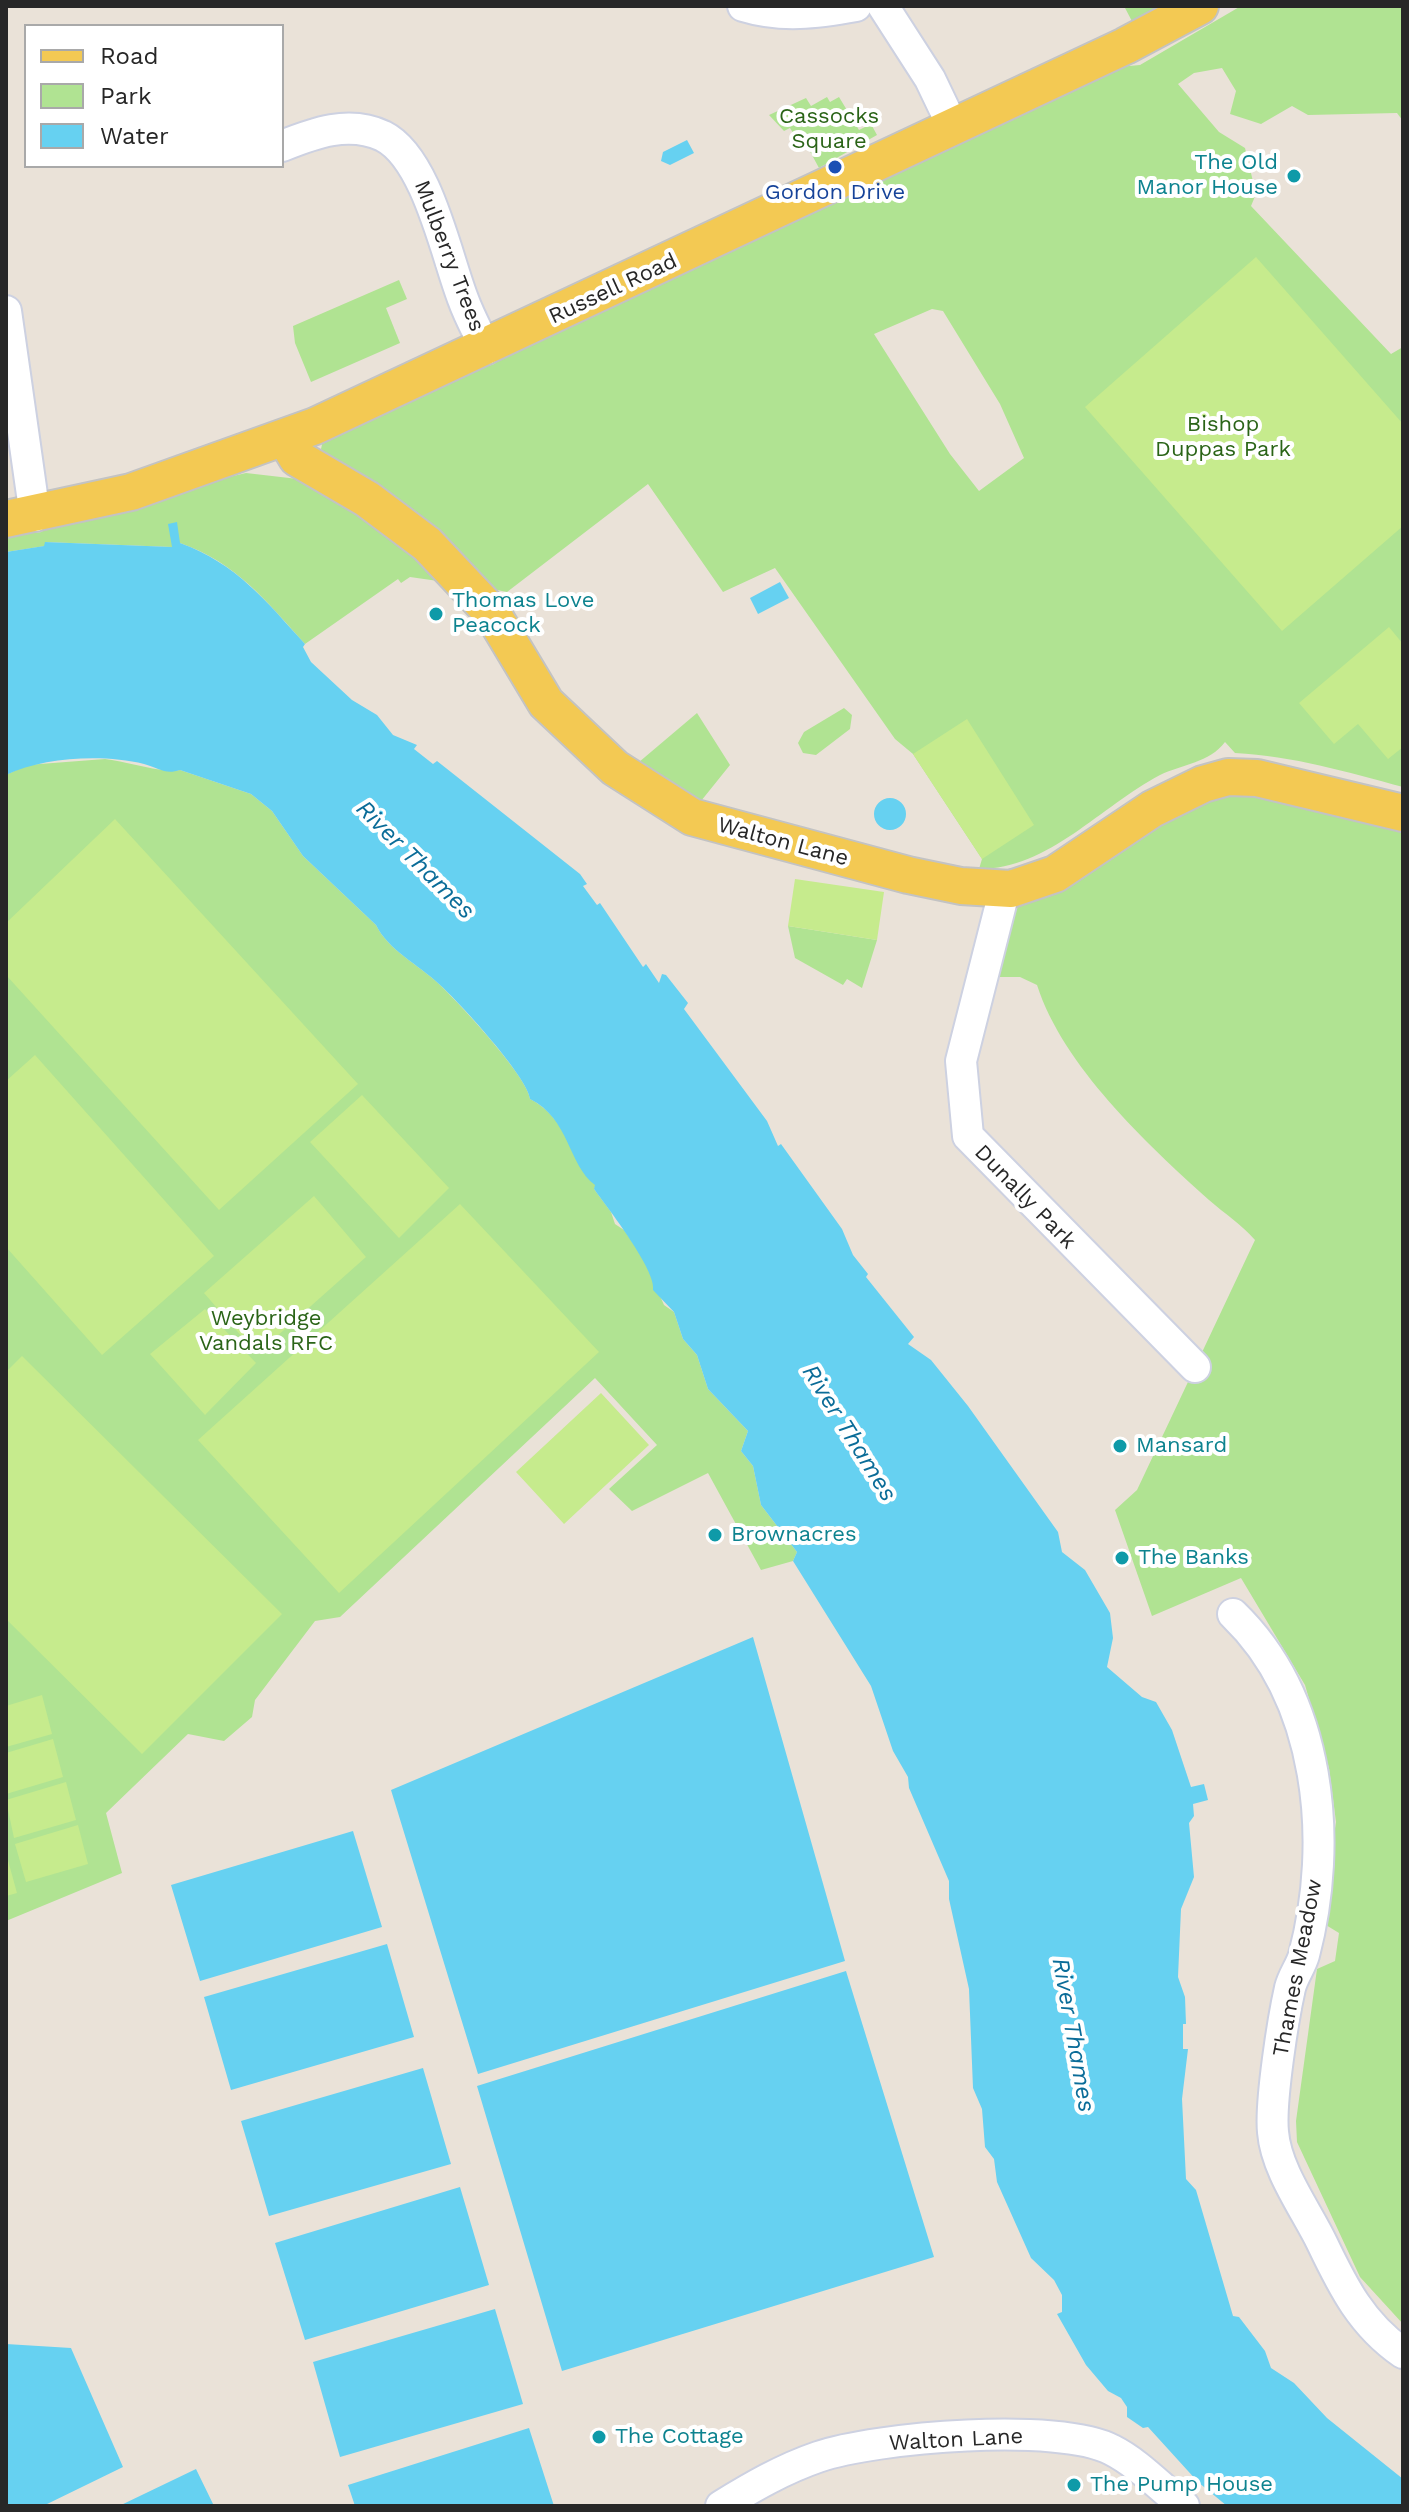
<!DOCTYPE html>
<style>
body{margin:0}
#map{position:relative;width:1409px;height:2512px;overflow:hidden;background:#eae2d8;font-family:"Work Sans",sans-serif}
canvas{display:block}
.frame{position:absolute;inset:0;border:8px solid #272727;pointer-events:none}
.legend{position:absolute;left:24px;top:24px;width:260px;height:144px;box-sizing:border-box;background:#fff;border:2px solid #a9a9a9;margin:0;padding:10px 14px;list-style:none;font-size:24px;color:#272727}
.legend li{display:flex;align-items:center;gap:16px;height:40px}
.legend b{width:40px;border:2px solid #a9a9a9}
</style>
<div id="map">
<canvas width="1409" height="2512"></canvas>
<div class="frame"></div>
<ul class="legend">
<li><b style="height:10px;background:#f3c953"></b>Road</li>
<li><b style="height:22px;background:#b0e392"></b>Park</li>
<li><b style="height:22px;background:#66d1f1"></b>Water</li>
</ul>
</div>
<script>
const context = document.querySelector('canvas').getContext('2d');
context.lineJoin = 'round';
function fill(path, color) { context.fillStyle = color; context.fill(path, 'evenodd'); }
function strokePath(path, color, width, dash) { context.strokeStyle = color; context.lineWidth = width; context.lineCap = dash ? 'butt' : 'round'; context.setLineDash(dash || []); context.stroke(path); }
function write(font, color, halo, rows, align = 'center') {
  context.font = font + ' "Work Sans",sans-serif'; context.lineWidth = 8; context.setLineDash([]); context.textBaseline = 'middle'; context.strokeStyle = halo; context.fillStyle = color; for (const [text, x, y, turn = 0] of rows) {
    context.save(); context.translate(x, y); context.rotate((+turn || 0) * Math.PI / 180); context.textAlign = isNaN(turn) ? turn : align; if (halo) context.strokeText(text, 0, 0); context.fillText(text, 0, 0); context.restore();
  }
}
fill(new Path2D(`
 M1124,6H1177L1135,27Z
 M1241,6H1403V121L1397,113L1308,115L1292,106L1261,124L1230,114L1236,91L1222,68L1194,73L1178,84L1219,132L1245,148L1256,194L1251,206L1391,354L1403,347V787C1347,772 1293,756 1235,753L1225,742C1209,763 1183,764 1160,775C1101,806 1049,869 979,869L982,859L913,754L895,739L775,568L723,592L648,484L507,592L482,587L327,463L321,449L324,436L1118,67L1140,65ZM932,309L943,311L1000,404L1024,458L979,491L950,454L874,334Z
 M827,97L830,102L839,97L859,130L871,124L877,135L819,168L800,133L795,136L790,128L784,131L769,115L806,98L811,106Z
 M399,280L407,299L386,308L400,343L311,382L295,343L293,326Z
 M246,473L298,479L358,504L445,582L410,577L401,583L398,579L305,644C265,600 237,563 180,543L172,547L45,542V546L6,552V529Z
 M844,708L852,715L850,729L816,755L803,753L798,743L804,732Z
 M697,713L730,765L701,801L632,768Z
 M105,759C124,761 166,774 180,770L251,794L272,811L303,856L376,925C388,950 419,965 439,984C458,1002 528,1077 530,1099C563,1115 574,1157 596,1185L594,1189L611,1212L615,1224L624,1230L643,1257L664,1305L674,1312L683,1339L697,1355L708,1389L748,1431L741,1451L753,1466L761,1505L797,1552L793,1561L761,1570L708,1473L632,1511L609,1489L657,1445L595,1378L340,1617L315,1621L255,1700L252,1717L224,1741L188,1734L106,1813L122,1873L6,1921V775L27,765Z
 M1228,789L1403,828V2324L1360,2277L1297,2142L1296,2121L1317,1969L1335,1961L1339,1933L1321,1922L1336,1822L1329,1768L1305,1685L1241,1578L1152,1616L1115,1510L1137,1490L1255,1240C1241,1224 1225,1214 1209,1200C1146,1143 1063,1066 1037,985L1020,977H997L1015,905L1162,816Z
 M788,926L877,940L862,988L847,979L843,985L795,958Z`), '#b0e392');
fill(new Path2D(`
 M1256,257L1403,424V526L1282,631L1085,407Z
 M1389,627L1403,644V747L1388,759L1358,724L1334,744L1299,703Z
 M967,719L1034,825L982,859L913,754Z
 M115,819L358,1084L219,1210L6,975V923Z
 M795,879L884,892L877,940L788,926Z
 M35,1055L214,1256L102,1355L6,1247V1081Z
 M362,1095L449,1188L399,1238L310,1142Z
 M314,1196L366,1257L257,1354L204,1293Z
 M460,1204L599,1352L339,1593L198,1440Z
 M205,1309L256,1363L205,1415L150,1354Z
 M22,1356L282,1614L142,1754L6,1619V1372Z
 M601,1393L649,1445L564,1524L516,1472Z
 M42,1695L52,1734L6,1747V1706Z
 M53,1739L63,1777L6,1794V1753Z
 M66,1782L76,1820L14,1838L6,1800Z
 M78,1825L88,1864L26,1882L15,1844Z
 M6,1853L17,1893L6,1896Z`), '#c6eb8d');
fill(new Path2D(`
 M687,140L694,153L670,165L661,161L663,152Z
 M177,522L180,543C237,564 265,600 305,644L303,647L311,662L352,700L377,715L393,735L417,745L414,749L433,764L437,761L580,874L587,884L583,886L597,905L600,903L643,967L646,964L659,983L662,974L666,975L688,1003L684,1009L767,1121L778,1146L781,1144L842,1229L853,1255L868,1274L866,1277L914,1337L908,1344L931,1360L968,1406L1058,1532L1062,1552L1085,1570L1110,1613L1113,1638L1107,1667L1142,1697L1156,1702L1172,1730L1191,1787L1204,1784L1208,1800L1193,1804L1194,1816L1189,1823L1194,1877L1181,1909L1178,1977L1185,1997L1186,2024H1183V2049H1188L1182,2099L1186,2179L1196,2190L1233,2316L1239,2317L1265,2351L1271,2368L1294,2383L1327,2418L1403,2479V2506H1227L1198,2482L1148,2427L1143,2428L1127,2417V2407L1121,2398L1108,2391L1086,2365L1057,2314L1062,2312V2295L1054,2280L1031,2258L997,2182L994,2159L985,2147L982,2109L973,2088L969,1989L949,1899V1881L909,1788L908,1777L893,1751L871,1686L793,1561L797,1552L761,1505L753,1466L741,1451L748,1431L708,1389L697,1355L683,1339L674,1312L653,1290C657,1271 607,1207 594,1189L595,1185C568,1165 570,1119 530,1099C528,1077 458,1001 439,984C419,965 388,950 376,925L303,856L272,811L251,794L180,770C165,775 159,768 144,764C103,754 44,757 6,775V552L44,546L45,542L172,547L168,524Z
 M780,582L789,598L758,614L750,598Z
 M874 814a16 16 0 1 1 32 0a16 16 0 1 1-32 0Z
 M753,1637L845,1961L478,2074L391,1790Z
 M353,1831L382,1927L200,1981L171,1885Z
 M387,1944L414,2037L231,2090L204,1997Z
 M846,1971L934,2257L562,2371L477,2086Z
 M423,2068L451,2164L269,2216L241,2121Z
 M460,2187L489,2285L305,2340L275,2243Z
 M495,2309L523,2404L340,2457L313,2362Z
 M6,2344L71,2348L123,2467L43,2506H6Z
 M529,2428L554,2506H355L348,2485Z
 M196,2469L214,2506H119Z`), '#66d1f1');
const minor = new Path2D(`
 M743,6C782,18 817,13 856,6
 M883,6L930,79L952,125
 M282,146C314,133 349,120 383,136C427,158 446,255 463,299C469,316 478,332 486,349
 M6,311L35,516
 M1005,888L961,1061L968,1136L1195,1367
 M1233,1614C1321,1699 1334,1841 1304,1955C1301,1966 1293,1976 1290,1988C1283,2019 1270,2102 1273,2132C1276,2170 1306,2210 1322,2243C1343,2287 1362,2325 1403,2353
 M721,2506C752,2487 783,2469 818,2457C875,2437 1060,2422 1112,2450C1138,2463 1161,2488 1184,2506`);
const major = new Path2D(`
 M285,438L297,458L367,499L427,544L492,613L546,703L615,768L692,817L908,875L961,886L1011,889L1055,874L1152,809L1203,784L1228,777L1257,778L1403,813
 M6,519L131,492L315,426L1125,46L1200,6`);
strokePath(minor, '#cdd1e1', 34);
strokePath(major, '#c3c3c3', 40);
strokePath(minor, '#fff', 30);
strokePath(major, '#f3c953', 36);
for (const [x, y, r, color] of [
 [835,167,8,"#1a4fb4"],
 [1294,176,8,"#0f9aa8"],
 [436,614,8,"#0f9aa8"],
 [1120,1446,8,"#0f9aa8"],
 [715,1535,8,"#0f9aa8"],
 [1122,1558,8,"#0f9aa8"],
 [599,2437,8,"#0f9aa8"],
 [1074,2485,8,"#0f9aa8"]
]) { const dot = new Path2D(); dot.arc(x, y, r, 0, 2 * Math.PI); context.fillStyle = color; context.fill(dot); strokePath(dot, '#fff', 3); }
write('22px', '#2a6417', '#fff', [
 ["Cassocks",829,117],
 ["Square",829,142],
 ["Bishop",1223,425],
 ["Duppas Park",1223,450],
 ["Weybridge",266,1319],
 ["Vandals RFC",266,1344]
]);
write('22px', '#0d838f', '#fff', [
 ["The Old",1278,163,"right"],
 ["Manor House",1278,188,"right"],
 ["Thomas Love",452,601],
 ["Peacock",452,626],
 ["Mansard",1136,1446],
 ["Brownacres",731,1535],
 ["The Banks",1138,1558],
 ["The Cottage",615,2437],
 ["The Pump House",1090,2485]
], 'left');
write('22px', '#164399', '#fff', [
 ["Gordon Drive",835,193]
]);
write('22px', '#272727', '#fff', [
 ["Mulberry Trees",449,256,69],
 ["Russell Road",613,289,-25],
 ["Walton Lane",783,842,15],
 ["Dunally Park",1025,1197,46],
 ["Thames Meadow",1298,1968,-79],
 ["Walton Lane",956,2440,-3]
]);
write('italic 24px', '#0a6c98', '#fff', [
 ["River Thames",415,860,45],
 ["River Thames",849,1433,58],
 ["River Thames",1073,2035,80]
]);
</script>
